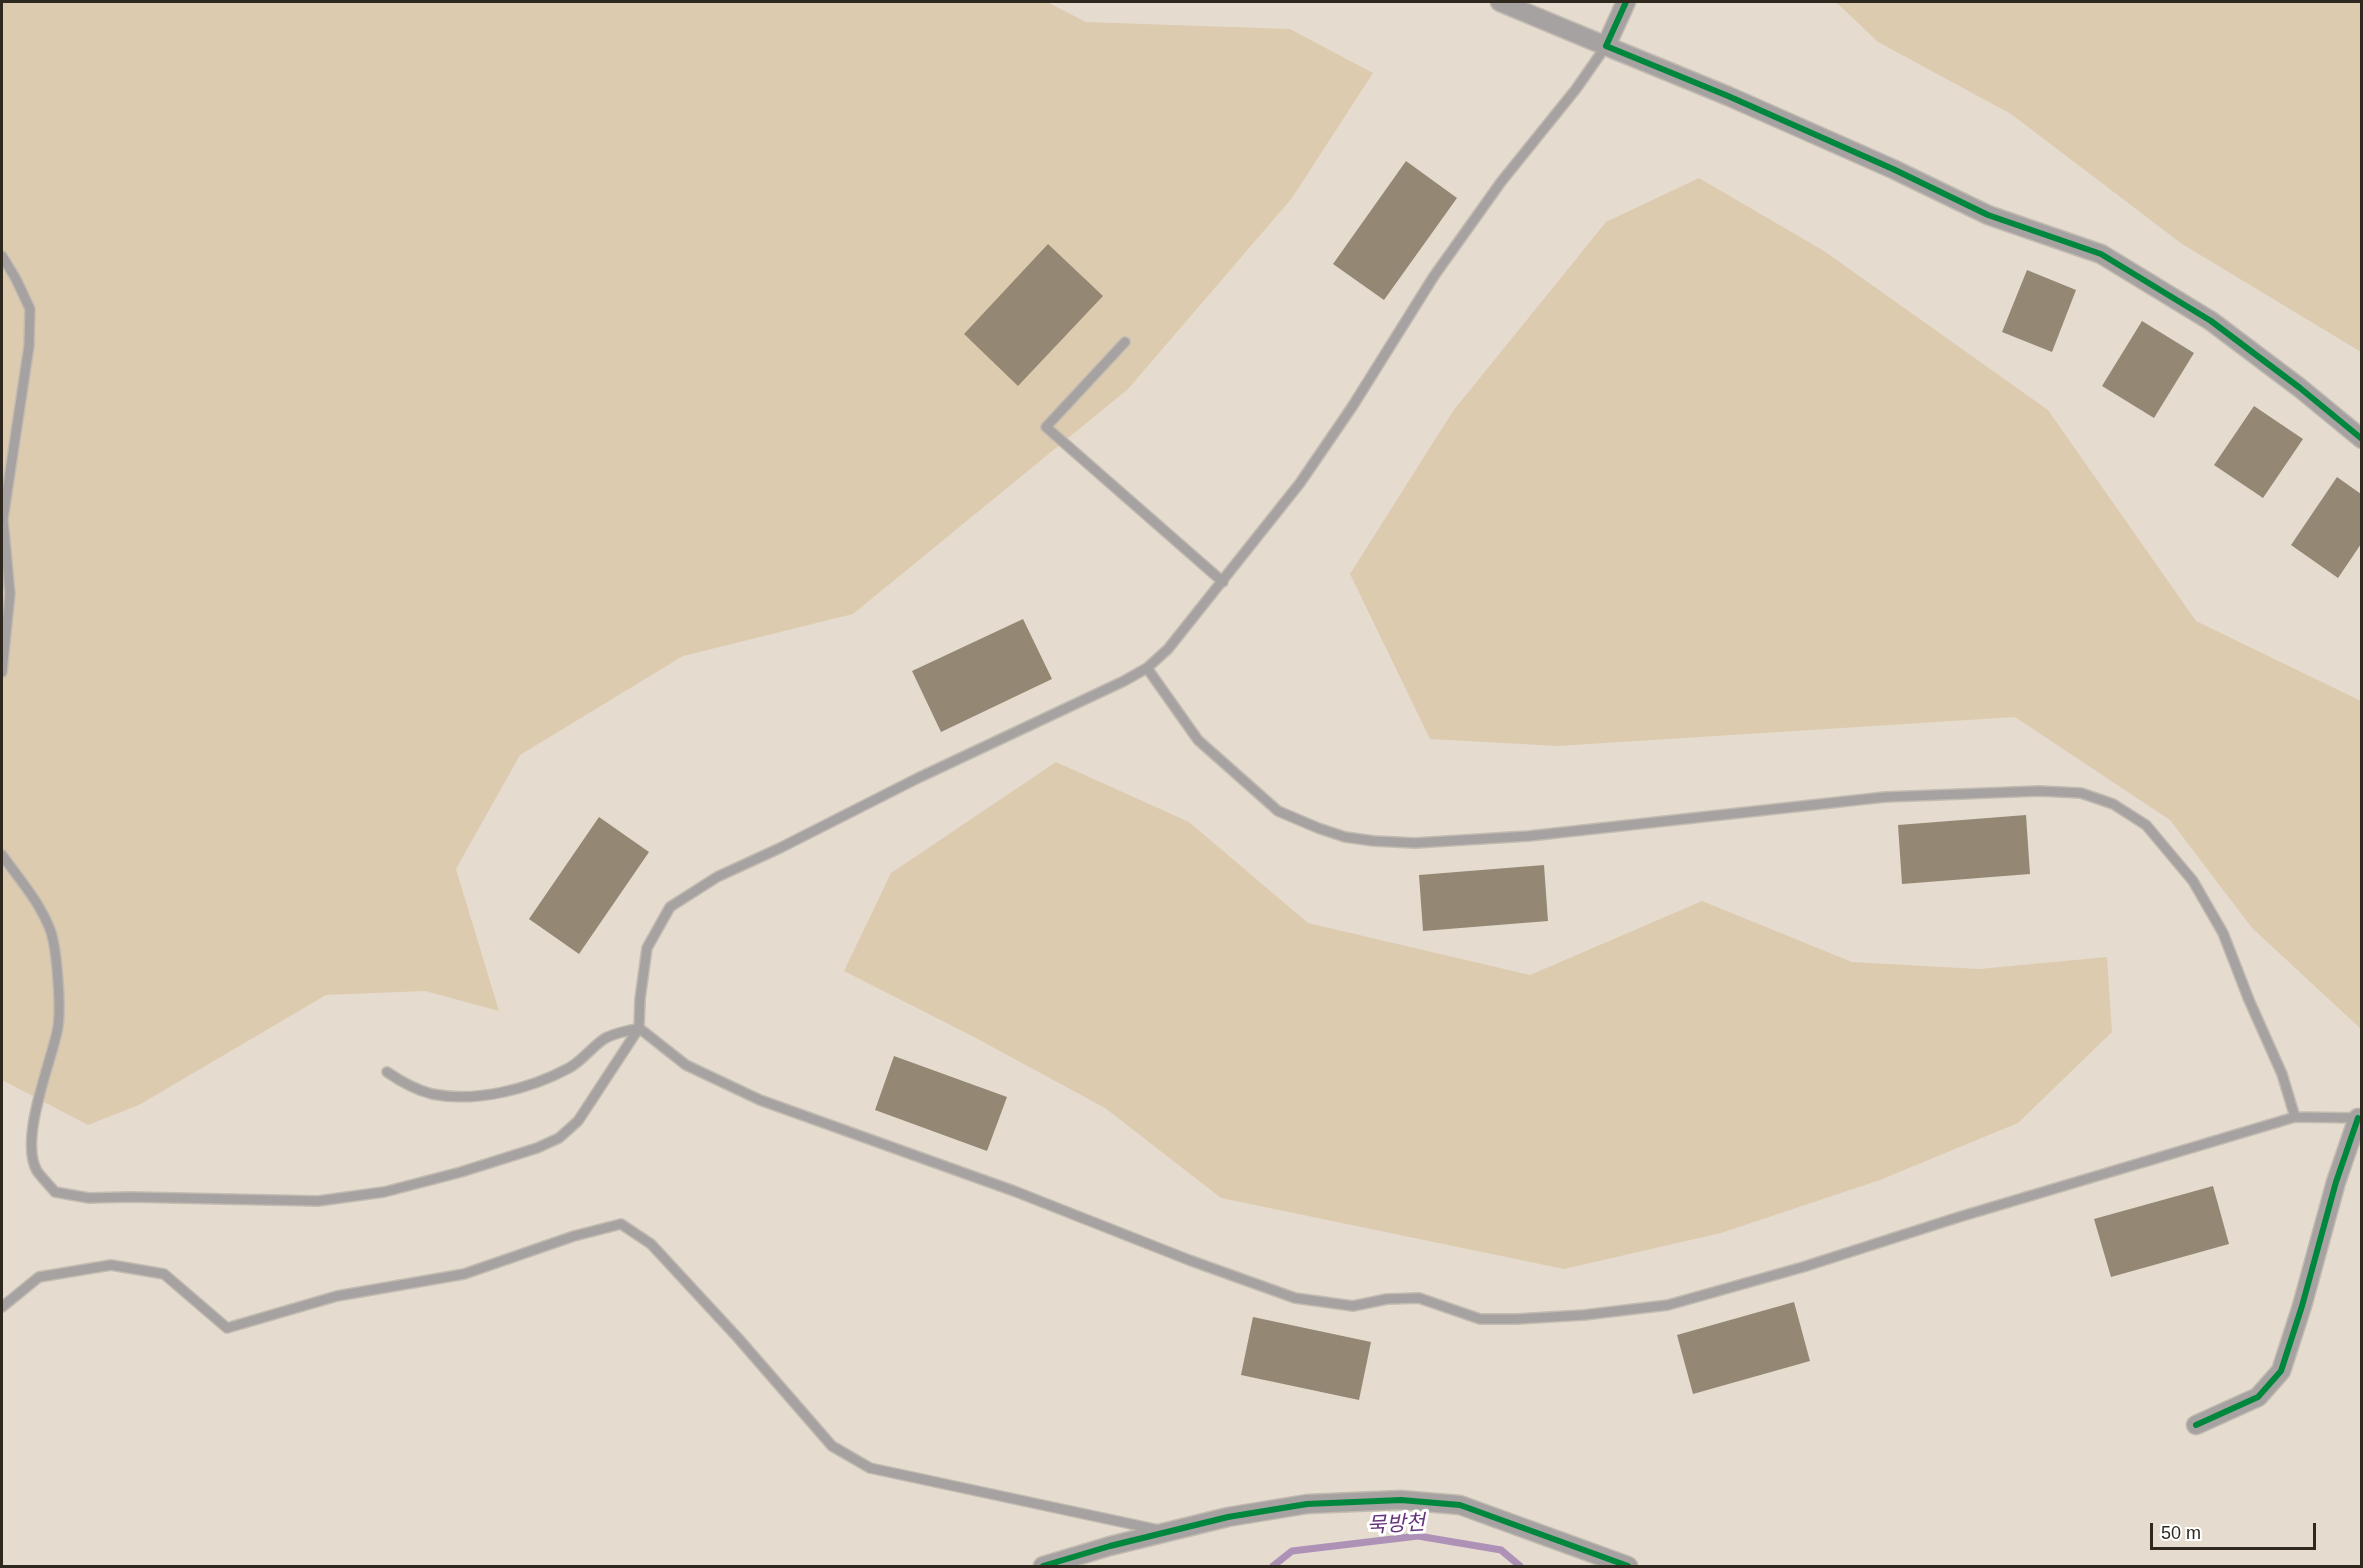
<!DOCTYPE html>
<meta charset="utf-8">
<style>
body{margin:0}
#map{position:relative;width:2363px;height:1568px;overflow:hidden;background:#e5dccf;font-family:Helvetica,sans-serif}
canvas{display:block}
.frame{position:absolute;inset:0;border:3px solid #2e281f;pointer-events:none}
.scale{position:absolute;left:2150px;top:1523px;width:166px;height:27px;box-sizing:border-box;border:3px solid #2e281f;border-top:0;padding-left:8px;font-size:18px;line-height:21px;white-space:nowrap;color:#2e281f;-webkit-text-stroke:4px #fff;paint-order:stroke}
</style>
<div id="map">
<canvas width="2363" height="1568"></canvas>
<div class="frame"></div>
<div class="scale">50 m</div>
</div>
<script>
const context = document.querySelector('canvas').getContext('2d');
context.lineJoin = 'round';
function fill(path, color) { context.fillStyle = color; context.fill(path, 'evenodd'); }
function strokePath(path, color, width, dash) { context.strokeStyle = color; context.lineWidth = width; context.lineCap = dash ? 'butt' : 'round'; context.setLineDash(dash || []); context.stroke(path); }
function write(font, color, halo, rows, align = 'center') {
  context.font = font + ' Helvetica,"Noto Sans KR",sans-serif'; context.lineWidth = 6; context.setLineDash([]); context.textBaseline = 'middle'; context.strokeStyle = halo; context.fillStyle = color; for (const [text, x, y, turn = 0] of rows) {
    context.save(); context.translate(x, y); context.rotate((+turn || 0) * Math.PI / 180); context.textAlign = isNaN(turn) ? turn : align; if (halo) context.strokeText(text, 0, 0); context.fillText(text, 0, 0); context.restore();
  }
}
fill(new Path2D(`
 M2,2H1047L1086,22L1290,29L1373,73L1292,198L1128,389L853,614L683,656L520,755L456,869L499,1011L425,991L326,995L139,1105L88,1125L2,1080Z
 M1836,2H2361V352L2182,244L2011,114L1878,42Z
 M1699,178L1824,251L2048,410L2196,621L2361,701V1029L2252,928L2170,820L2015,717L1558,746L1430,739L1350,574L1453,411L1606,222Z
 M1056,762L1189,822L1308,923L1530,975L1702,901L1852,962L1979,969L2107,957L2112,1032L2018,1123L1880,1180L1721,1233L1564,1269L1221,1198L1105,1108L974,1037L844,971L891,873Z`), '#ddcbb0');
strokePath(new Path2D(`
 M1273,1566L1292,1551L1418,1536L1501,1550L1520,1566`), '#ae91b6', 7);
fill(new Path2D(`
 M1406,161L1457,198L1384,300L1333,264Z
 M1048,244L1103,296L1018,386L964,334Z
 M2027,270L2076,290L2052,352L2002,332Z
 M2142,321L2194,353L2154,418L2102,386Z
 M2254,406L2303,439L2263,498L2214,465Z
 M2337,477L2361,494V544L2338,578L2291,545Z
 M1023,619L1052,679L941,732L912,671Z
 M2026,815L2030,874L1902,884L1898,825Z
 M599,817L649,852L579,954L529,919Z
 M1544,865L1548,921L1423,931L1419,875Z
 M894,1056L1007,1097L987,1151L875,1110Z
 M2213,1186L2229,1244L2111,1277L2094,1219Z
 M1794,1302L1810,1361L1693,1394L1677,1335Z
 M1253,1317L1371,1342L1359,1400L1241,1375Z`), '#948874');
const lane = new Path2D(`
 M2,256L16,279L30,309L29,346L3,519L10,594L2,672
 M1125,342L1046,427L1223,582
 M1147,668L1198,740L1278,811L1318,828L1345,837L1374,841L1415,843L1529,836L1885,797L2039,791L2081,793L2113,804L2146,825L2193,881L2223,933L2249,1000L2282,1074L2295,1117L1959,1217L1803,1267L1668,1305L1584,1315L1517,1319H1480L1419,1298L1387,1299L1353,1306L1295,1298L1189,1260L1014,1191L760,1100L686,1065L639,1028L640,999L647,948L670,907L717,877L780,848L918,778L1124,681L1147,668L1168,649L1300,483L1352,407L1434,276L1501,182L1576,89L1606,46
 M2,855C20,880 40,902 51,932C57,952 62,1012 57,1032C50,1065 19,1140 37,1171C42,1178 49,1185 55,1192L89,1198L129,1197L318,1201L384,1192L461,1172L537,1148L559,1138L578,1121L639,1028
 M387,1072C400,1081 416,1090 432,1094C476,1103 530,1089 569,1068C582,1061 592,1047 604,1039C613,1033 628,1031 639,1028
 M2295,1117L2359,1118
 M2,1307L39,1277L111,1265L164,1274L227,1328L337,1296L464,1274L574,1236L621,1224L651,1244L738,1338L832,1446L870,1468L1159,1530`);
const street = new Path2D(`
 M1500,2L1606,46
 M1626,2L1606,46L1728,96L1893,169L1988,215L2101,254L2211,321L2300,388L2362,439
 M2196,1425L2258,1397L2281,1371L2302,1306L2336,1182L2358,1118
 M1043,1566L1110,1546L1228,1517L1307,1504L1401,1500L1460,1505L1628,1566`);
strokePath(lane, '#c2bbb1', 12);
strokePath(street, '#c2bbb1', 21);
strokePath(lane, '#a6a2a1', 9);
strokePath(street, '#a6a2a1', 18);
strokePath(new Path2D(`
 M1626,2L1606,46L1728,96L1893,169L1988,215L2101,254L2211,321L2300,388L2362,439
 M2196,1425L2258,1397L2281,1371L2302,1306L2336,1182L2358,1118
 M1043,1566L1110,1546L1228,1517L1307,1504L1401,1500L1460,1505L1628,1566`), '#00873e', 6);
write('italic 21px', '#66347d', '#fff', [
 ["묵방천",1396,1525,-3]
]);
</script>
